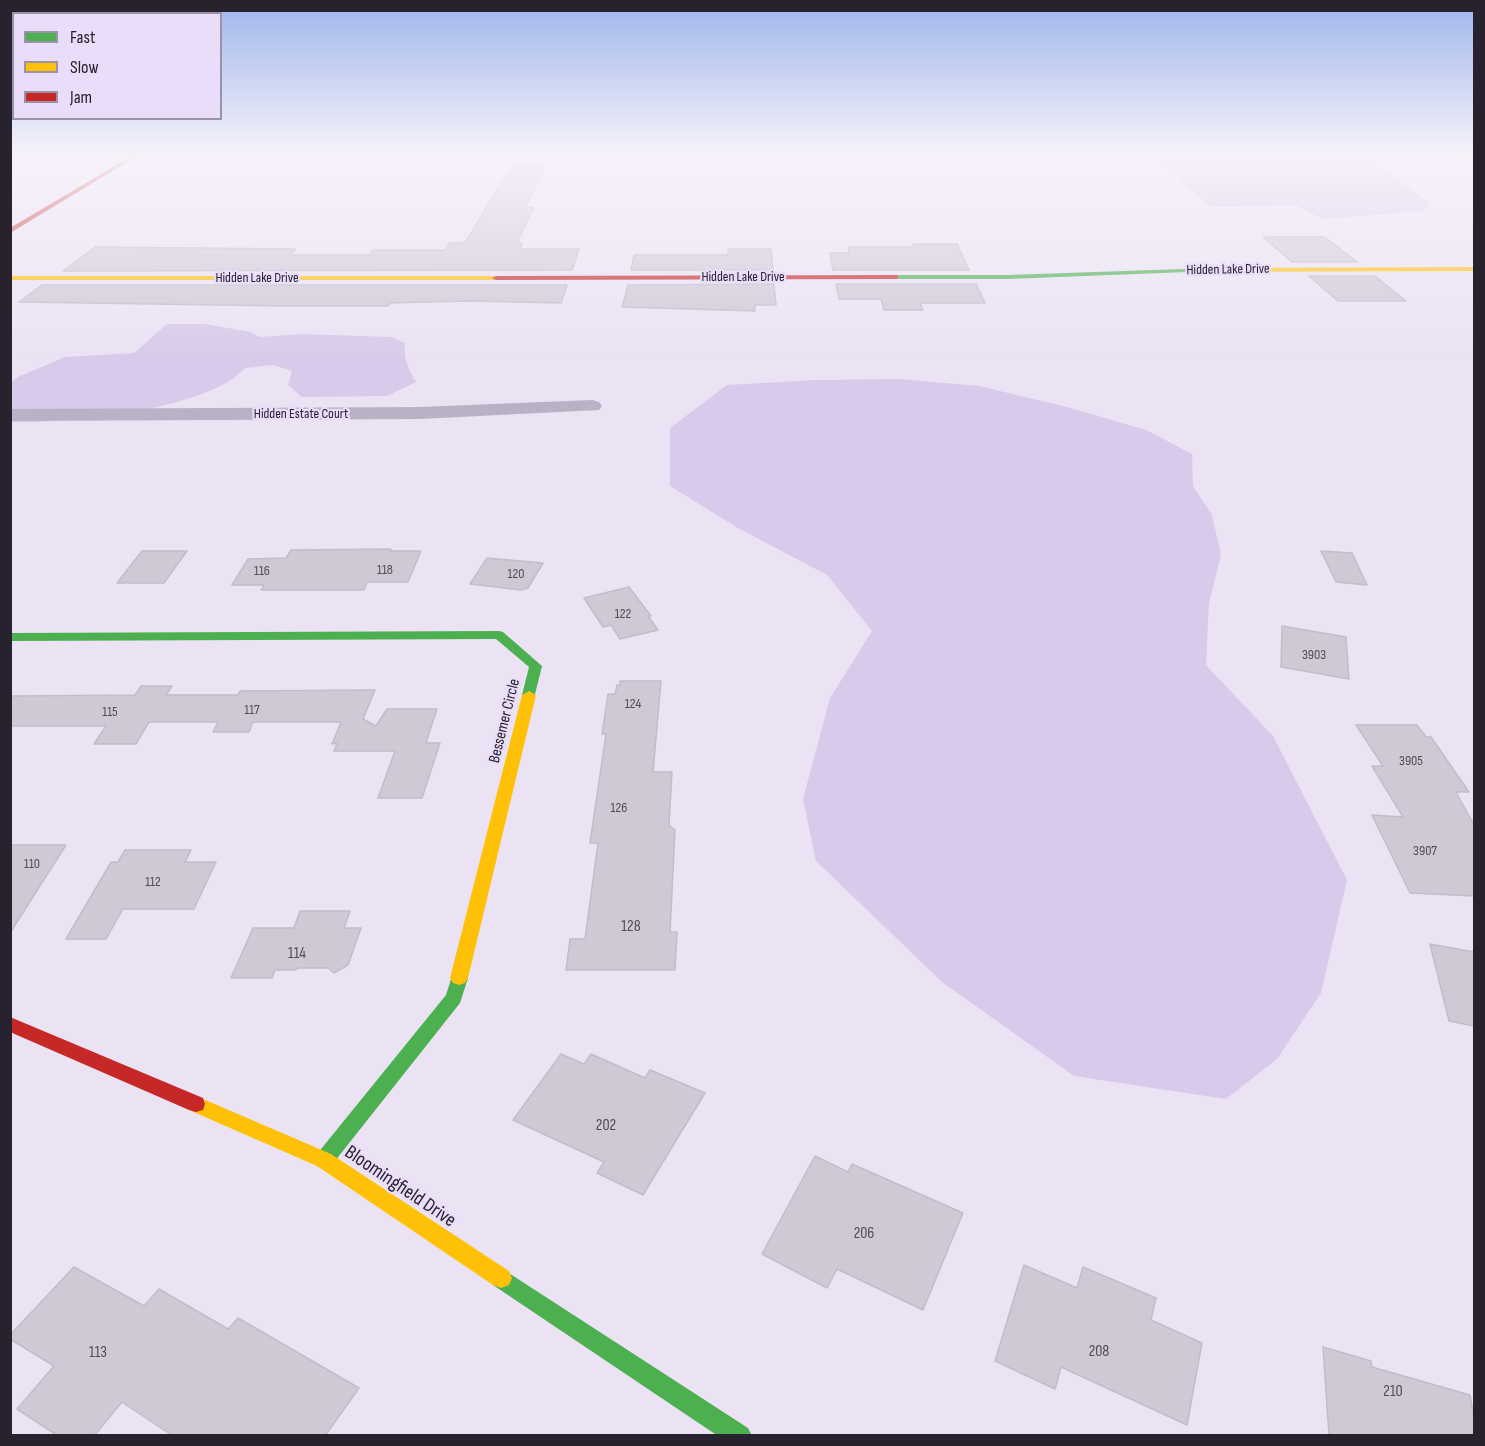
<!DOCTYPE html>
<style>
body{margin:0}
#map{position:relative;width:1485px;height:1446px;overflow:hidden;background:#ebe3f4;font-family:"Sofia Sans Condensed",sans-serif}
canvas{display:block}
.frame{position:absolute;inset:0;border:12px solid #27222d;pointer-events:none}
.legend{position:absolute;left:12px;top:12px;width:210px;height:108px;box-sizing:border-box;background:#eaddfa;border:2px solid #9c92a8;margin:0;padding:8px 10px;list-style:none;font-size:18px;color:#27222d}
.legend li{display:flex;align-items:center;gap:12px;height:30px}
.legend b{width:30px;border:2px solid #9c92a8}
</style>
<div id="map">
<canvas width="1485" height="1446"></canvas>
<div class="frame"></div>
<ul class="legend">
<li><b style="height:8px;background:#4caf50"></b>Fast</li>
<li><b style="height:8px;background:#ffc107"></b>Slow</li>
<li><b style="height:8px;background:#c62828"></b>Jam</li>
</ul>
</div>
<script>
const context = document.querySelector('canvas').getContext('2d');
context.lineJoin = 'round';
function fill(path, color) { context.fillStyle = color; context.fill(path, 'evenodd'); }
function strokePath(path, color, width, dash) { context.strokeStyle = color; context.lineWidth = width; context.lineCap = dash ? 'butt' : 'round'; context.setLineDash(dash || []); context.stroke(path); }
function write(font, color, halo, rows, align = 'center') {
  context.font = font + ' "Sofia Sans Condensed",sans-serif'; context.lineWidth = 4.5; context.setLineDash([]); context.textBaseline = 'middle'; context.strokeStyle = halo; context.fillStyle = color; for (const [text, x, y, turn = 0] of rows) {
    context.save(); context.translate(x, y); context.rotate((+turn || 0) * Math.PI / 180); context.textAlign = isNaN(turn) ? turn : align; if (halo) context.strokeText(text, 0, 0); context.fillText(text, 0, 0); context.restore();
  }
}
fill(new Path2D(`
 M1151,155H1365L1383,170L1429,202L1424,211L1322,219L1298,206L1211,207Z
 M1394,155H1452L1469,164H1420Z
 M167,324H205L251,332L260,337L301,334L391,337L405,343C403,358 408,369 416,382L387,396L302,397L288,385L292,371L273,365L245,368C208,410 65,424 11,422L10,384L18,377L65,357L134,353Z
 M900,379L979,386L1067,407L1146,430L1192,454L1193,486L1212,515L1221,555L1209,603L1206,665L1273,736L1347,880L1321,993L1277,1059L1226,1099L1074,1076L942,982L816,861L803,799L830,698L872,631L827,575L738,528L670,486V428L727,385L816,380Z`), '#d8caea');
const building = new Path2D(`
 M512,164H547L525,207H534L517,243H522L520,249H579L572,270L63,271L95,247L296,249L290,255H370L373,250H445L449,243H465Z
 M1263,237H1325L1357,262H1292Z
 M912,244H957L969,270H833L830,253H849L848,247H913Z
 M728,249H771L773,270H631L634,255H728Z
 M1309,276H1375L1406,301H1338Z
 M774,284L776,305H755V311L622,307L628,285Z
 M836,284H976L985,303H920L923,310H884L881,299H839Z
 M42,285H567L561,303L468,301L390,303L388,306H285L19,302Z
 M391,549L390,551H421L408,582H367L364,590H261L264,585H232L248,559L286,558L291,550Z
 M142,551H187L164,583H117Z
 M1321,551L1352,553L1367,585L1336,582Z
 M487,558L543,563L528,588L521,590L470,584Z
 M629,587L651,616H648L658,630L620,639L611,625L603,627L584,598Z
 M1282,626L1346,637L1349,679L1281,667Z
 M620,681H661L653,772H672L669,825L675,830L670,932H677L675,970H566L570,939H585L598,843H590L606,734H602L608,694H615L617,685H620Z
 M141,686H172L166,695H238L240,691L375,690L363,719L376,726L387,709H437L426,743H440L422,798H378L395,751H334L337,743L332,744L341,722H253L249,732H213L218,722H149L136,744H94L106,726H10V696L135,695Z
 M1356,725H1417L1426,737H1431L1469,792H1456L1474,825V896L1410,893L1372,815L1403,817L1372,766H1383Z
 M10,845H66L10,933Z
 M125,850H191L185,862H216L194,909H123L106,939H66L111,862H118Z
 M300,911H350L344,928H361L348,965L334,973L328,968H299L294,970H275L272,978H231L253,928H294Z
 M1430,944L1474,952V1026L1449,1021Z
 M561,1054L584,1064L591,1054L645,1078L650,1070L705,1093L643,1195L597,1173L604,1162L513,1120Z
 M815,1156L848,1172L852,1164L963,1213L923,1310L837,1269L827,1288L762,1254Z
 M1024,1265L1077,1288L1083,1267L1156,1298L1151,1320L1202,1343L1187,1425L1061,1367L1055,1389L995,1361Z
 M74,1267L144,1306L159,1289L228,1329L238,1318L359,1388L325,1436H173L122,1402L94,1436H58L17,1409L54,1366L10,1339V1335Z
 M1323,1347L1371,1361L1372,1367L1470,1395L1474,1418V1436H1329Z`);
fill(building, '#cfc9d6');
strokePath(building, '#c2bcca', 1.5);
fill(new Path2D(`
 M592,400L599,402L602,406L599,410L420,419L10,421V409L420,407Z`), '#bab2c4');
fill(new Path2D(`
 M1211,268L1215,270L1213,271L1008,279H895L891,277L895,275H1008Z
 M499,631L503,632L542,666L534,698H524L522,695L529,667L496,639L10,641V633Z
 M459,971L465,973L468,978L460,1003L331,1166L324,1169L317,1166L314,1160L317,1154L446,995L453,973Z
 M501,1268L748,1428L752,1436H718L493,1285L490,1278L493,1271Z`), '#4caf50');
fill(new Path2D(`
 M1474,267V271L1211,272L1207,270L1211,268Z
 M10,276H496L500,278L496,280H10Z
 M529,691L536,695L468,978L465,983L459,985L453,983L450,978L522,695Z
 M196,1096L331,1154L509,1271L512,1278L509,1285L501,1288L493,1285L317,1166L189,1110L187,1104L189,1098Z`), '#ffc107');
fill(new Path2D(`
 M133,155H139L10,233V228Z
 M895,275H898V279L496,280L492,278L496,276Z
 M10,1017L203,1098L205,1104L203,1110L196,1112L189,1110L10,1032Z`), '#c62828');
const sky = context.createLinearGradient(0, 0, 0, 357);
sky.addColorStop(0, '#9fb6eb');
sky.addColorStop(0.43, '#f6f2fa');
sky.addColorStop(1, '#f6f2fa00');
context.fillStyle = sky;
context.fillRect(0, 0, 1485, 357);
write('14px', '#27222d', '#eaddfa', [
 ["Hidden Lake Drive",1228,270,-1],
 ["Hidden Lake Drive",743,277],
 ["Hidden Lake Drive",257,278],
 ["Hidden Estate Court",301,414]
]);
write('14px', '#514c57', null, [
 ["118",385,570],
 ["116",262,571],
 ["120",516,574],
 ["122",623,614],
 ["3903",1314,655],
 ["124",633,704],
 ["117",252,710],
 ["115",110,712],
 ["3905",1411,761],
 ["126",619,808],
 ["3907",1425,851],
 ["110",32,864],
 ["112",153,882]
]);
write('16px', '#27222d', '#eaddfa', [
 ["Bessemer Circle",505,721,-76]
]);
write('16px', '#514c57', null, [
 ["128",631,927],
 ["114",297,954],
 ["202",606,1126],
 ["206",864,1234],
 ["208",1099,1352],
 ["113",98,1353],
 ["210",1393,1392]
]);
write('20px', '#27222d', '#eaddfa', [
 ["Bloomingfield Drive",400,1187,34]
]);
</script>
